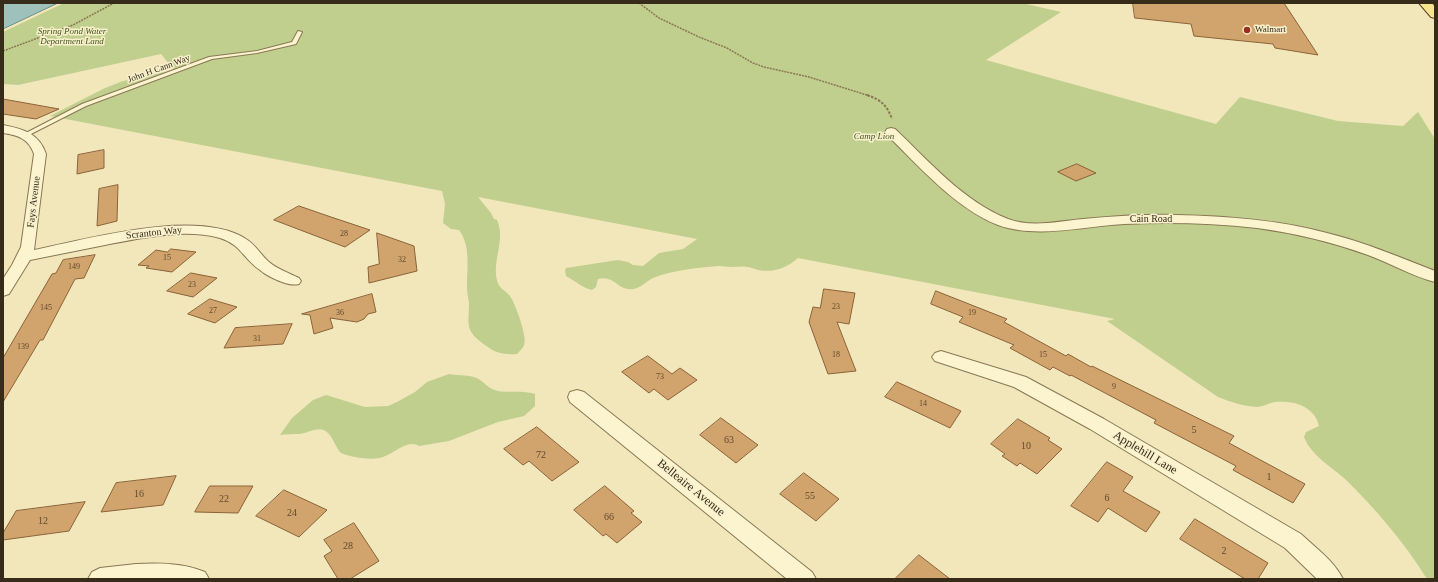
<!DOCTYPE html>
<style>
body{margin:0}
#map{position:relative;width:1438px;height:582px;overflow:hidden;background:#f1e7bb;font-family:"Times New Roman",serif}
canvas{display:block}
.frame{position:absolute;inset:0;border:4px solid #372b1a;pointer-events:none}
</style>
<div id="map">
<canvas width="1438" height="582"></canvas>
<div class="frame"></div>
</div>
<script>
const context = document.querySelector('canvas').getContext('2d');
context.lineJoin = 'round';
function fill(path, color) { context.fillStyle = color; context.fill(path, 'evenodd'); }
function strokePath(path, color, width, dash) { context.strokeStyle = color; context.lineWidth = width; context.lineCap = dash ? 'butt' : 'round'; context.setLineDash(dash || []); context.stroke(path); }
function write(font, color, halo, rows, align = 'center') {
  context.font = font + ' "Times New Roman",serif'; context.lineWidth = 3; context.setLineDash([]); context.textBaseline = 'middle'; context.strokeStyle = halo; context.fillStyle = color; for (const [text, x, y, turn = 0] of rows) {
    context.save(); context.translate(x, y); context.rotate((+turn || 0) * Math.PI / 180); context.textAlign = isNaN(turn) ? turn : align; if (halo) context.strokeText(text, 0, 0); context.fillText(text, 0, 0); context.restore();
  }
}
fill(new Path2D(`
 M64,3H1022L1061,12L986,60L1216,124L1240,97L1338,121L1403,126L1418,112L1435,139V579H1427C1404,542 1375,508 1344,478C1330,466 1311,455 1304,437L1306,432L1319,426C1315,406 1293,400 1275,402C1269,403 1262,407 1257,407C1243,406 1230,402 1218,397L1107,321L1115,319L798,258C787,268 773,273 758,270C754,269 751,267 747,267C742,266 736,267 731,267C727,267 723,266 719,266C697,268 673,270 653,278C645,282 638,291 628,289C617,288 613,275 598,279L596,287L592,290C583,288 575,281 566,276L565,270L566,268L618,260L628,262L633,265L643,266L659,253L683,249L697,239L478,197L491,213L494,219L497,220C506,240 492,260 497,280C498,288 505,290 510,296C515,303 528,338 524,345C523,348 519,352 517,354C504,355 495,353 485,345C464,330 469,325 469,303C468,297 467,292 467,287C467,268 471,246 459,230L451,229L443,223L445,204L442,191L50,116L105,88L123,81L174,70L161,54L18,85L3,84V32Z
 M449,374C458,376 472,374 480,380C486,384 489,389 498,391C511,393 522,390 535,394V406L524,416L498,422L449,441L419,446C407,438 392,456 379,458C368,460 351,457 341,453C336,448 334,440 329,434C320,424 310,433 299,434C293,434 286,434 280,435L292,418L313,400L326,395L365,407L388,406L397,402L415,392L427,382Z`), '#c0cf8e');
const water = new Path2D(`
 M3,3H58L3,29Z`);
fill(water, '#9fc1bb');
strokePath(water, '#678f8a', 1);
const building = new Path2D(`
 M1133,3H1284L1318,55L1275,48L1273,44L1194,36L1191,24L1135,18Z
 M3,99L59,109L36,119L3,114Z
 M104,150V168L77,174L78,155Z
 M1077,164L1096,173L1076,181L1058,172Z
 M118,185L117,221L97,226L99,189Z
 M299,206L331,217L370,230L345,247L274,220Z
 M377,233L414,246L417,271L369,283L368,267L379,264Z
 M171,249L196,252L172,272L146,268L149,266L138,265L156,250L167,252Z
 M95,255L84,278L75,279L43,340H40L3,402V358L52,274L56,273L63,260Z
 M191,273L217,278L193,297L167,291Z
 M824,289L855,293L849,324L837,322L856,371L828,374L809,322L813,307L820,308Z
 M936,291L1007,319L1004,322L1066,356L1068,354L1091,367L1092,366L1234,436L1229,443L1305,484L1293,503L1233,470L1236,466L1154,423L1156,420L1071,375L1070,376L1053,367L1050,370L1010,348L1014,345L959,322L963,317L931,304Z
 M372,294L376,312L368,314L364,319L357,322L330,318L333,328L314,334L310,315L302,314Z
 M210,299L237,307L215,323L188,314Z
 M292,324L283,344L224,348L235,328Z
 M648,356L672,374L680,368L697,380L668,400L654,389L649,393L622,372Z
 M897,382L961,411L950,428L885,397Z
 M721,418L758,445L736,463L700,435Z
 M1018,419L1050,438L1048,440L1062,449L1037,474L1020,463L1017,466L1002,456L1005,454L991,444Z
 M537,427L579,462L552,481L529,461L523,465L504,449Z
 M1107,462L1133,477L1123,491L1160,512L1146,532L1108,508L1098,522L1071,506Z
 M804,473L839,499L816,521L780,494Z
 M176,476L163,505L101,512L116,483Z
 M210,486H253L238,513L195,512Z
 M605,486L634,511L631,513L642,522L617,543L606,534L603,536L574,510Z
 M284,490L327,510L299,537L256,516Z
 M85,502L69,531L3,540V533L16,511Z
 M1195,519L1268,563L1258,579H1245L1180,539Z
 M354,523L379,561L350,579H338L324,556L332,551L324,540Z
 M919,555L950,579H895Z`);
fill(building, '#d2a46d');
strokePath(building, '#8a6238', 1);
const service = new Path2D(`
 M298,31L302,32L296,44L257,53L212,59L86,106L27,136L25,137L22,135L82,104L209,57L257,51L292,42Z`);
const minor = new Path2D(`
 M3,125C23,129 39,133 46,154L34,250C88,239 198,208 246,239C255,244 261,255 269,262C277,269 289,273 299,278L301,281L299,284C289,287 268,277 260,270C244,259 240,244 220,238C184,228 141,238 105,245C80,250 55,255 30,260L9,294L3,296V279L12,265L21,247L34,154C29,139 18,135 3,133Z
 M891,128L895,129C929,161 964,202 1008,219C1031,228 1060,221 1083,219C1114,216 1146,214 1177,215C1227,216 1279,220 1327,233C1364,242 1399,257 1435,271V282C1412,276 1390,263 1368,255C1332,242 1294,233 1257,228C1213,223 1168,222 1124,224C1085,226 1036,239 998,225C956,209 919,166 887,135L885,132L887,129Z
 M941,351L1026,377L1104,419L1301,534C1316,548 1334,561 1343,579H1317L1285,548L1090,429L1014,387L935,361L932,357L935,353Z
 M577,390L584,392L812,572L816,579H787L570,402L568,397L570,392Z
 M136,564C160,563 183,563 205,572L209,579H88L92,572L100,568Z`);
const primary = new Path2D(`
 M1419,3H1432L1435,7V18L1431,17Z`);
strokePath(service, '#897754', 2);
strokePath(minor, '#897754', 2);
strokePath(primary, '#564329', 2);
strokePath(new Path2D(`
 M639,3L659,18L699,37L727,48L753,63L764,67L809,77L870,96
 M3,51L73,25L114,3`), '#897754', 1.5, [2, 1]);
strokePath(new Path2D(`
 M867,95C881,100 887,105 892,119`), '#897754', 2, [2.5, 1.5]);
fill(service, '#fbf4ce');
fill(minor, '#fbf4ce');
fill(primary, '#f9e58e');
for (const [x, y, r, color] of [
 [1247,30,4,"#9d2e1f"]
]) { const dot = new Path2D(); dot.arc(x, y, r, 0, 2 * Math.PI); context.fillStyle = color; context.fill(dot); strokePath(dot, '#f8f0cb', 1.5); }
write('8px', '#5e492f', null, [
 ["28",344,234],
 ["15",167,258],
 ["32",402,260],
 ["149",74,267],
 ["23",192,285],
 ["23",836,307],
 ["145",46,308],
 ["27",213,311],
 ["36",340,313],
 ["19",972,313],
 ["31",257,339],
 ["139",23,347],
 ["18",836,355],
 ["15",1043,355],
 ["73",660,377],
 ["9",1114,387],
 ["14",923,404]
]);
write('9px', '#372b1a', '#f8f0cb', [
 ["Walmart",1255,30]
], 'left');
write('italic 9px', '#41551f', '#f8f0cb', [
 ["Spring Pond Water",72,32],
 ["Department Land",72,42],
 ["Camp Lion",874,137]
]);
write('9px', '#372b1a', '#f8f0cb', [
 ["John H Cann Way",159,69,-20]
]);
write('10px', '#372b1a', '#f8f0cb', [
 ["Fays Avenue",34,202,-83],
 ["Cain Road",1151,219],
 ["Scranton Way",154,233,-6]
]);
write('10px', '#5e492f', null, [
 ["5",1194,430],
 ["63",729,440],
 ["10",1026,446],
 ["72",541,455],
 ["1",1269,477],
 ["16",139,494],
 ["55",810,496],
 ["6",1107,498],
 ["22",224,499],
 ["24",292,513],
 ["66",609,517],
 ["12",43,521],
 ["28",348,546],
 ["2",1224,551]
]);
write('12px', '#372b1a', '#f8f0cb', [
 ["Applehill Lane",1145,453,31],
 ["Belleaire Avenue",691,488,39]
]);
</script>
